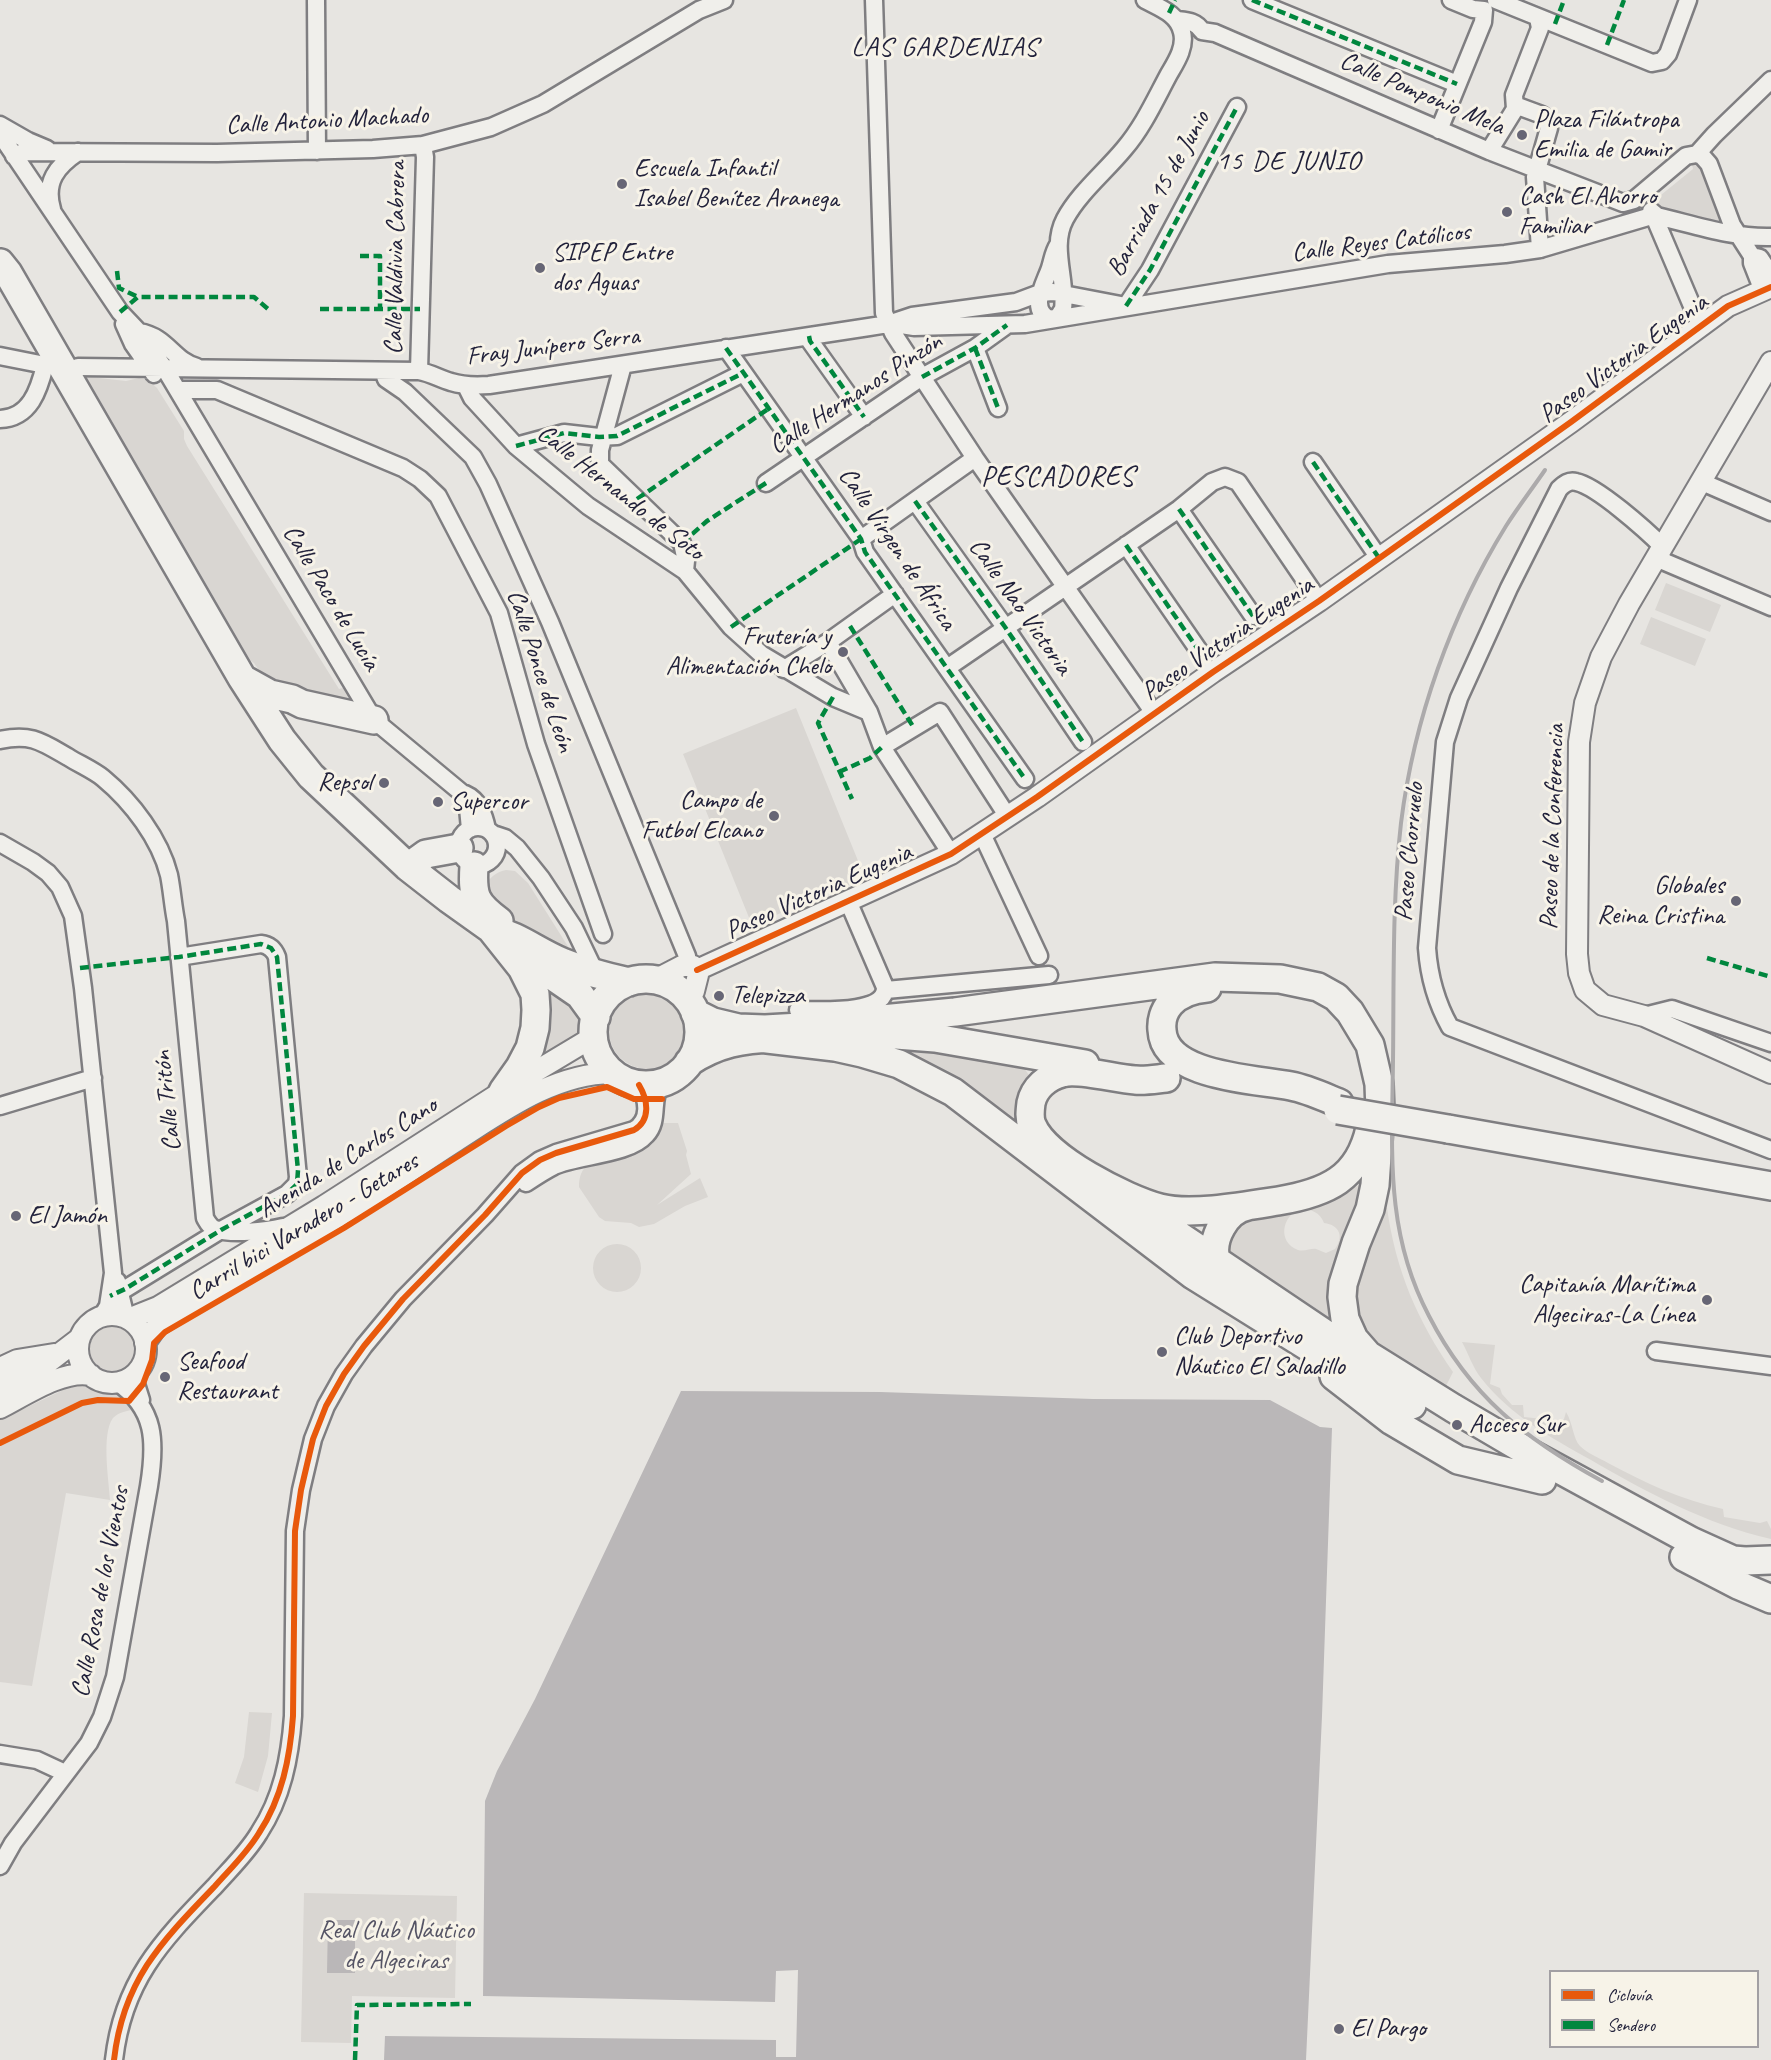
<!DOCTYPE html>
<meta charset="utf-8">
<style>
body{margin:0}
#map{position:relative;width:1771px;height:2060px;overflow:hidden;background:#e7e5e1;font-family:Caveat,sans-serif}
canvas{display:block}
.legend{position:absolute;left:1549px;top:1970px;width:210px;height:78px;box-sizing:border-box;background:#f7f3e8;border:2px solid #a29fa3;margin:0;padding:8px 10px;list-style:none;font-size:18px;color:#22223b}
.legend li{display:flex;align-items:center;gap:12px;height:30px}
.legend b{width:30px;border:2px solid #a29fa3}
</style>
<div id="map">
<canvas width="1771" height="2060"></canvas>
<ul class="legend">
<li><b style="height:8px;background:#e8590c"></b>Ciclovía</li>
<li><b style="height:8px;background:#00873e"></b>Sendero</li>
</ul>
</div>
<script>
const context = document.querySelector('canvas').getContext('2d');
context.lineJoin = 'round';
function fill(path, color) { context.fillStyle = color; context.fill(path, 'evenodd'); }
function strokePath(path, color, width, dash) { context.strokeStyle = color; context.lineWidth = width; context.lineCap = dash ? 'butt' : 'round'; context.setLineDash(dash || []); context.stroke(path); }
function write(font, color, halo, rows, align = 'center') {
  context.font = font + ' Caveat,sans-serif'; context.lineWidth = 6; context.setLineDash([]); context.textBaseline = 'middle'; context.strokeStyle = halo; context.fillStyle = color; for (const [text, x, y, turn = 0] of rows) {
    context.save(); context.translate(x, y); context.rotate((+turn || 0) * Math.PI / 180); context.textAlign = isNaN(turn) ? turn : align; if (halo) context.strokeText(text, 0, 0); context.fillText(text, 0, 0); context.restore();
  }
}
fill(new Path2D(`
 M1691,159L1699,161L1723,223L1717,227L1659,208L1653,201V191L1656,199L1693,169Z
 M81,376L126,381L139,378L148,380L157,388L184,431V439L187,446L339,689L346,687L349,694L347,699L343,702L265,679L254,663L243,656Z
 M1666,583L1721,605L1710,632L1655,610Z
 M1651,617L1706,639L1695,666L1640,644Z
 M796,708L865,878L752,925L683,754Z
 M506,870L515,871L528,883L574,956L533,934L490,902C481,886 489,874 506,870Z
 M558,985L584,1022L576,1037L530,1065L537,986Z
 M609 1031a38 38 0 1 1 76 0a38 38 0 1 1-76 0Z
 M890,1046L1024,1068L1031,1078L1022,1130L900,1055Z
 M663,1123H678L687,1151L686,1155L691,1174L657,1205L700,1178L708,1197L685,1206L654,1224L639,1227L631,1223L605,1221L599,1217L579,1187C579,1177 581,1169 590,1164L644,1148L653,1142Z
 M1363,1182L1337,1332H1330L1226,1250C1239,1206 1289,1212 1325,1202C1339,1198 1352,1190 1363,1182ZM1300,1209C1311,1209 1320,1212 1324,1223C1340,1225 1344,1237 1335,1249L1326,1253C1322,1252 1320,1250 1316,1249C1312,1248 1304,1252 1298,1250C1277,1242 1282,1216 1300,1209Z
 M1384,1208H1387C1396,1271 1417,1320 1453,1372L1444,1390L1368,1337L1356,1311V1284L1364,1259Z
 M593 1268a24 24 0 1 1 48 0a24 24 0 1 1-48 0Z
 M85 1350a25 25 0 1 1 50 0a25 25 0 1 1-50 0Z
 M1462,1342L1495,1345L1490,1384L1500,1388L1502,1394L1512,1405H1523L1524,1417L1562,1421L1564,1419L1566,1412C1573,1423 1573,1439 1580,1446C1587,1453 1599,1458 1608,1463C1645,1483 1682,1500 1723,1509L1724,1517L1760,1523L1767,1521L1771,1529V1539C1706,1524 1648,1493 1591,1460C1550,1437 1511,1416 1481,1378C1473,1368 1468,1353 1462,1342Z
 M80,1382C94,1389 106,1392 122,1389L135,1409C127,1411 119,1412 113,1418C101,1434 109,1481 110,1500L66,1493L32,1686L0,1682V1420Z
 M249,1712L272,1713L268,1756L258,1792L235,1783L244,1757Z
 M304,1893L457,1896L455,1998L352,1996L351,2043L301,2042Z`), '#d9d6d2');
fill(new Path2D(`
 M681,1391L880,1392L1093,1399L1270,1400L1320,1427L1332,1428L1322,1716L1306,2060H384L385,2036L776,2040V2057H796L798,1970L776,1971L775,2002L483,1996L485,1801L497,1771L535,1699Z
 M328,1920H355V1973H327Z`), '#bab7b8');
const minor = new Path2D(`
 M316,0L317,151
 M874,0L884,313L893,333L975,458L1154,713
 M1252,0L1457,84
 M1451,0L1473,9L1484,10
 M1496,0L1652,63L1662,61L1668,54L1688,0
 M1177,20C1187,21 1196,21 1202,31L1215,33L1489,151L1623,203L1634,200L1686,156L1697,154L1714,135L1771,80
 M1515,105L1542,115L1549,122V128L1535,177L1540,249
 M0,125L28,141L47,149
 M1439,130L1483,22L1484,10
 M0,134L120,312L139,332L165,369L374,720L462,793L468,808L470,829
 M1489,151L1515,109L1514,95L1540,28L1538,18
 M1697,154L1702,156L1709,164L1732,225L1752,256V263L1763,291
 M14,156L23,152L217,153L373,149L423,145L491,127L543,104L699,10L724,0
 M52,209C44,182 57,166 78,152
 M1651,211L1657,216L1656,221L1701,327
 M1058,245C1053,253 1053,259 1050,268C1045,283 1028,310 1050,319L1058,317L1063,309C1067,280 1050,247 1065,219C1079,193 1105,172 1124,149C1143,127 1155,100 1169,74C1176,62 1186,47 1182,32C1178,14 1160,8 1145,0
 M1752,256L1760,258L1771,275
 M1126,306L1150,270L1237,107
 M124,324L133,344L154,374
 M895,324L914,327L1025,324L1388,264L1505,254L1540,249L1648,217L1657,216C1695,225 1732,238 1771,237
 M139,332C168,337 172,360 197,367
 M809,336L810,341L864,417
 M726,348L861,539L865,552L1025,779
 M975,348L998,408
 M0,356L45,365C39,390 30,418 0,419
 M623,365L600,450V464L682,543L686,561L685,571
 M78,367L419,371C431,373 440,379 451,382C464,386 476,386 489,385L869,327L888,324L912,316L1016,302L1040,293L1053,292L1126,306
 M383,371L386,379L405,392L473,457L488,484L550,622L687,956L688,965
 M419,371L425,157L423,145
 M466,386L472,398L516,446L588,506L685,571L731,627L761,654L833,697L869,712
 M178,390H217L403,468L420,479L438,496L499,613L536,744L603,934
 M516,446L564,433L599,437L617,436L743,373
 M1313,462L1379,558
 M1702,482L1771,512
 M766,483L922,377L975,348L1007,325
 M915,501L1005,627L1083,742
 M1179,509L1253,616
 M861,539L975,458
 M1126,545L1204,658
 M1663,547C1647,531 1597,486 1576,482C1569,480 1564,484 1559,489L1509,588L1459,698L1445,742L1427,948C1429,977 1436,1002 1450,1027L1771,1150
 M1659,556L1665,562L1771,607
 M828,642L869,712L882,747L951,854
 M947,668L1179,509L1212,482L1225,477L1238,482L1319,601
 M784,669L828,642L895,594
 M0,740C31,733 42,742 68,757C79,764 93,770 103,778C132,802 160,839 169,875C172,890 173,906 176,921L205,1218C208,1223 210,1227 215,1229C231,1235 267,1231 283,1227
 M882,747L940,712L1008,817
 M465,794C479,800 484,815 487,829
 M459 846a19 19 0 1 1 38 0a19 19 0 1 1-38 0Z
 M493,834L505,838L517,848L541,878L574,928L596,974
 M982,834L1039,956
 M0,843L33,862L48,873L60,887L73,916L83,988L113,1273L108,1306L102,1316
 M886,990L1049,975
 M798,1010C818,1010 887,1015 885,987L848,901
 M1644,1016L1672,1009L1771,1043
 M0,1106L93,1078
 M526,1183C535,1177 544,1171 554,1166C578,1155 629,1155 646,1135C660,1121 650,1099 661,1083
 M117,1281L126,1318
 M110,1296L125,1289L221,1230L287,1194L297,1184L298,1177L277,957C274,949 269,945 261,944L179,957
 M1656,1351L1771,1366
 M136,1373L135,1381L141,1400
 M0,1754L37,1760L65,1773
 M0,1866L13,1843L89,1743L102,1717L115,1677L149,1486C156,1442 156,1409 117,1382
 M114,2060C123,1980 162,1941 215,1886C230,1869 247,1853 259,1833C282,1798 290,1758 293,1716L295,1531L301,1490L313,1439L326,1406L344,1374L364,1346L403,1299L485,1215L522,1173L540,1160L556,1153L634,1130C651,1120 648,1100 639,1085`);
const tertiary = new Path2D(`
 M1771,362L1629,604L1601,657L1585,703L1579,742L1577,954L1579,973L1585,990L1603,1005L1644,1016L1771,1073
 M697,970L951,854L1037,797L1213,672L1319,601L1571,422L1728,306L1771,287
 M655,980L682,966H693L698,975L694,991L688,1001
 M78 1349a34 34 0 1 1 68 0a34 34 0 1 1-68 0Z
 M128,1319L158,1307L324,1206L503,1091L593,1037
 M145,1343L157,1326C218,1288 280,1253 341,1215C380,1192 417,1166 456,1141C503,1111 553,1074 612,1073
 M0,1368L17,1360L54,1354
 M0,1388L46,1364L80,1338
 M0,1408C24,1396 63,1369 91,1375`);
const trunk = new Path2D(`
 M0,263L8,273L242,678L282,740L311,776L408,867L449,899L491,929L522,968L535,994L536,1010L535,1028L530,1048L520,1067L503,1091
 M243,679L270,694L292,699L302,704L374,720
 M474,866C472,896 475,903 499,921
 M408,867L426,854L459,848
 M491,929C519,936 536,951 562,962C584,971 606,977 629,982
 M532,962L580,995L596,1017
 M593 1032a53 53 0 1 1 106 0a53 53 0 1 1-106 0Z
 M1207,988C1193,989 1180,993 1170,1004C1164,1011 1161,1021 1162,1030C1164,1077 1256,1079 1291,1086C1307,1089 1324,1097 1339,1103
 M695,1013L713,1022L738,1028L765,1029L853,1024L870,1026
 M853,1024L882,1019L955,1012L1215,977L1280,979L1318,987L1336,997L1350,1012L1370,1045L1379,1084L1380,1112L1375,1185L1370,1209L1356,1243L1343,1284L1342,1297L1345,1319L1354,1339L1368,1355L1453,1408L1533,1455L1691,1541L1733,1560L1745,1561L1771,1560
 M871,1033L935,1038L1085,1064
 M759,1038L835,1047L862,1053L899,1064L953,1092L1193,1275L1315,1351L1327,1355L1412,1405
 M689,1062C718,1043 742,1039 776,1038
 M1166,1078C1156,1079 1145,1081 1135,1080C1116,1079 1078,1068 1062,1073C1047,1077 1034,1088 1031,1103C1030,1111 1029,1118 1032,1125C1046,1159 1126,1199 1160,1208C1191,1216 1246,1206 1278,1201C1326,1193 1359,1179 1370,1128
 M1448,1129L1771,1186
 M1138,1208L1355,1354
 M1223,1274C1221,1269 1217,1265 1216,1260C1210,1239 1226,1210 1248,1206
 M1334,1376L1392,1421L1458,1460L1542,1480
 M1684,1557L1738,1585L1771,1599`);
strokePath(minor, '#7f7e81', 21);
strokePath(tertiary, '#7f7e81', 24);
strokePath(trunk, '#7f7e81', 32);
strokePath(minor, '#f0efeb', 16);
strokePath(tertiary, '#f0efeb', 20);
strokePath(trunk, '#f0efeb', 27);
strokePath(new Path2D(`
 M1545,470C1532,489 1518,507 1506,526C1451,615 1414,719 1401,823C1392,902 1394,982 1393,1061C1392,1152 1385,1233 1429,1316C1470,1396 1525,1439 1602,1481`), '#acaaab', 4);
const trunkBridge = new Path2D(`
 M1338,1110L1448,1129`);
strokePath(trunkBridge, '#7f7e81', 32, []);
strokePath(trunkBridge, '#f0efeb', 27);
strokePath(new Path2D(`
 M1252,0L1457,84
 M1169,13L1175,0
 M1555,24L1564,0
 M1607,45L1624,0
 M360,256H380V309
 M117,271L119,288L138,297
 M1126,306L1150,270L1237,107
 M320,309H420
 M120,312L138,297H254L268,309
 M809,336L810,341L864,417
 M726,348L861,539L865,552L1025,779
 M975,348L998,408
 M922,377L975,348L1007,325
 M516,446L564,433L599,437L617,436L743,373
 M1313,462L1379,558
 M637,499L768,409
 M915,501L1005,627L1083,742
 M1179,509L1253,616
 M682,543L707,521L766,483
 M1126,545L1204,658
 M850,626L914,728
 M731,627L861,539
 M833,697L818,723L852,799
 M839,772L870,758L882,747
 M1707,958L1771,977
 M80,968L179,957L261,944L271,948L277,957L298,1170L297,1184L287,1194L221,1230L125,1289L110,1296
 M355,2060L357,2005L471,2004`), '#00873e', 4.5, [9, 4.5]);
strokePath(new Path2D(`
 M697,970L951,854L1037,797L1213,672L1319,601L1571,422L1728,306L1771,287
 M0,1443L82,1403L98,1400L129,1401L143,1384L152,1360L154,1343L165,1332L344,1228L506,1126L539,1107L559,1098L607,1087L634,1099H662
 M114,2060C123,1980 162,1941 215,1886C230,1869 247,1853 259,1833C282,1798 290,1758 293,1716L295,1531L301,1490L313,1439L326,1406L344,1374L364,1346L403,1299L485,1215L522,1173L540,1160L556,1153L634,1130C651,1120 648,1100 639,1085`), '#e8590c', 6);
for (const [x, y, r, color] of [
 [1522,135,6,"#676675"],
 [622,184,6,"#676675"],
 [1507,212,6,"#676675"],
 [540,268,6,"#676675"],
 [843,652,6,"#676675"],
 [384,783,6,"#676675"],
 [438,802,6,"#676675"],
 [774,816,6,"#676675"],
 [1736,901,6,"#676675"],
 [719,996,6,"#676675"],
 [16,1216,6,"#676675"],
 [1707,1300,6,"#676675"],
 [1162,1352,6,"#676675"],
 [165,1377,6,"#676675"],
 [1457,1425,6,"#676675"],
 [1339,2029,6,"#676675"]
]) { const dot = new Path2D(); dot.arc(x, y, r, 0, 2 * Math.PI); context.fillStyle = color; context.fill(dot); strokePath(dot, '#f7f3e8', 2); }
write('26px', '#22223b', '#f7f3e8', [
 ["Calle Pomponio Mela",1422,94,23],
 ["Calle Antonio Machado",327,121,-3],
 ["Barriada 15 de Junio",1159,194,-61],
 ["Calle Reyes Católicos",1381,243,-7],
 ["Calle Valdivia Cabrera",396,258,-89],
 ["Fray Junípero Serra",553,347,-7],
 ["Paseo Victoria Eugenia",1624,359,-36],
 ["Calle Hermanos Pinzón",856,394,-33],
 ["Calle Hernando de Soto",620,493,38],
 ["Calle Virgen de África",897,549,56],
 ["Calle Paco de Lucía",331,598,59],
 ["Calle Nao Victoria",1020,607,55],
 ["Paseo Victoria Eugenia",1228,639,-34],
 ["Calle Ponce de León",540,671,72],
 ["Paseo de la Conferencia",1553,827,-88],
 ["Paseo Chorruelo",1410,852,-85],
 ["Paseo Victoria Eugenia",819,892,-24],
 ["Calle Tritón",168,1101,-96],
 ["Avenida de Carlos Cano",348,1158,-32],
 ["Carril bici Varadero - Getares",304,1227,-31],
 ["Calle Rosa de los Vientos",101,1592,-79]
]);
write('26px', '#22223b', '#f7f3e8', [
 ["Plaza Filántropa",1534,120],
 ["Emilia de Gamir",1534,150],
 ["Escuela Infantil",634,169],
 ["Isabel Benítez Aranega",634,199],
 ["Cash El Ahorro",1519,197],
 ["Familiar",1519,227],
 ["SIPEP Entre",552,253],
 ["dos Aguas",552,283],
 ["Frutería y",831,637,"right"],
 ["Alimentación Chelo",831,667,"right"],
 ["Repsol",372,783,"right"],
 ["Campo de",762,801,"right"],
 ["Futbol Elcano",762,831,"right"],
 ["Supercor",450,802],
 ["Globales",1724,886,"right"],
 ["Reina Cristina",1724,916,"right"],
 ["Telepizza",731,996],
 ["El Jamón",28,1216],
 ["Capitanía Marítima",1695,1285,"right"],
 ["Algeciras-La Línea",1695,1315,"right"],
 ["Club Deportivo",1174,1337],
 ["Náutico El Saladillo",1174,1367],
 ["Seafood",177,1362],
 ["Restaurant",177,1392],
 ["Acceso Sur",1469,1425],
 ["El Pargo",1351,2029]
], 'left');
write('26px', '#555465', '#f7f3e8', [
 ["Real Club Náutico",396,1931],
 ["de Algeciras",396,1961]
]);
context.letterSpacing = '1.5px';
write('27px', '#22223b', '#f7f3e8', [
 ["LAS GARDENIAS",945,48],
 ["15 DE JUNIO",1289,162]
]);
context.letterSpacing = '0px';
context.letterSpacing = '1.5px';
write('28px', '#22223b', '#f7f3e8', [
 ["PESCADORES",1058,478]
]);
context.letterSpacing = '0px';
</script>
